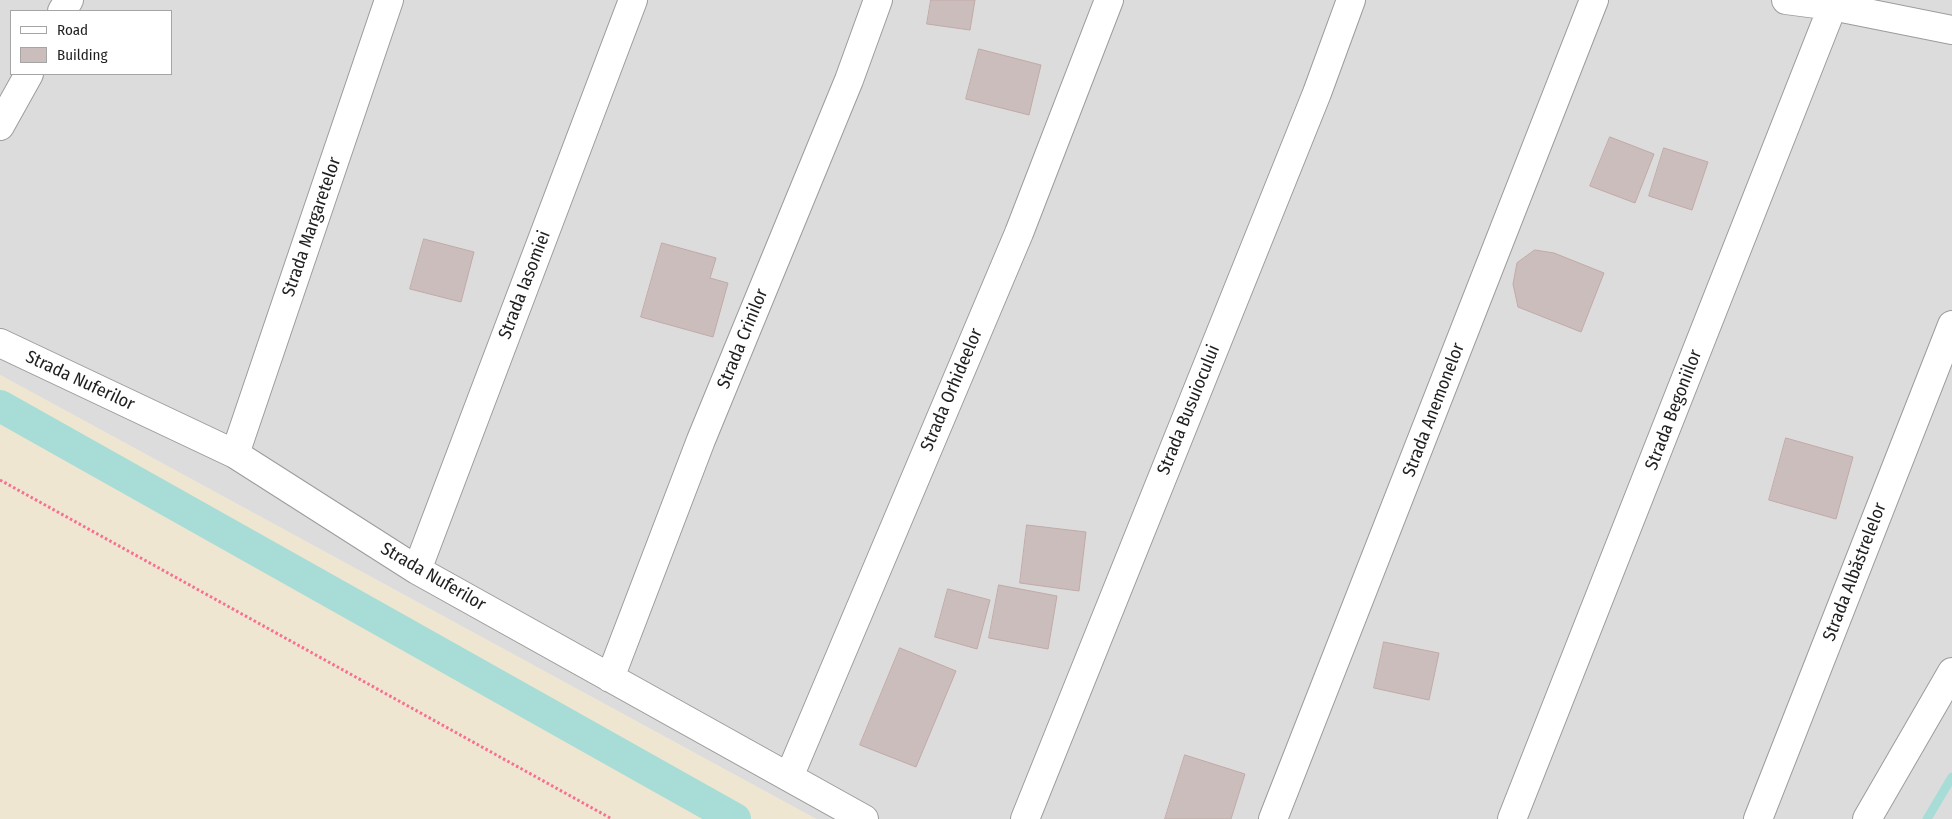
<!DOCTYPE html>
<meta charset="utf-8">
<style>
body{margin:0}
#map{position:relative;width:1952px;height:819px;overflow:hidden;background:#f0e9e6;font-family:"Fira Sans Condensed",sans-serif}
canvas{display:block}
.legend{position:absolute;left:10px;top:10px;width:162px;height:65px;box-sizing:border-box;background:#fff;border:1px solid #a5a5a5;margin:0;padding:6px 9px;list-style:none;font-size:15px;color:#1f1f1f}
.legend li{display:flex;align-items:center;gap:10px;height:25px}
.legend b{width:25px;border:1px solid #a5a5a5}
</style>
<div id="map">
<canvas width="1952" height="819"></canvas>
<ul class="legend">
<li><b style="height:6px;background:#fff"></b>Road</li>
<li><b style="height:14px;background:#cbbdbc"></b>Building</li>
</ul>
</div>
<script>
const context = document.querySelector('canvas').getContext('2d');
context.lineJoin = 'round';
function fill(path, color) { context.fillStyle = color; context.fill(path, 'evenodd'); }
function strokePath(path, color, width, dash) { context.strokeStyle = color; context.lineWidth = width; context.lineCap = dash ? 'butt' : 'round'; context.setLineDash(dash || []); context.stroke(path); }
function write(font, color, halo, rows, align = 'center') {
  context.font = font + ' "Fira Sans Condensed",sans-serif'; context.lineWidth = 4.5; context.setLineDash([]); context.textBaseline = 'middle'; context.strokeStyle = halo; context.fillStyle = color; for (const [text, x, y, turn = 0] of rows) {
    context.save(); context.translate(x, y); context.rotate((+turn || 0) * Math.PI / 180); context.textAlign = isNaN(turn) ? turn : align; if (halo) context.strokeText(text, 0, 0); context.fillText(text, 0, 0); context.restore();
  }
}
fill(new Path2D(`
 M0,0H1952V819H816L0,375ZM11,11H171V74H11Z`), '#dddcdd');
fill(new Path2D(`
 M0,375L816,819H0Z`), '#eee6d1');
strokePath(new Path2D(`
 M1927,819L1952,777`), '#a7ddd6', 9);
strokePath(new Path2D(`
 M0,406L735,819`), '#a7ddd6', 32);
const building = new Path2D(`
 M931,0H975L970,30L927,24Z
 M979,49L1041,65L1029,115L966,99Z
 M1610,137L1654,154L1635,203L1590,186Z
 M1664,148L1708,162L1692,210L1649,196Z
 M424,239L474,252L461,302L410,289Z
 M662,243L716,258L710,278L728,283L713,337L641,317Z
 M1535,250L1554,253L1604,273L1581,332L1518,307L1513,284L1517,263Z
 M1786,438L1853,457L1836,519L1769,500Z
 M1027,525L1086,532L1079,591L1020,583Z
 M999,585L1057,596L1048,649L989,638Z
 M948,589L990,600L977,649L935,637Z
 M1384,642L1439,653L1429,700L1374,688Z
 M900,648L956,671L916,767L860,745Z
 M1185,755L1245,774L1231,819H1165Z`);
fill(building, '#cbbdbc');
strokePath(building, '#c1aaa8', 1);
const minor = new Path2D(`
 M1786,0L1832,6L1952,30
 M62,11L69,0
 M0,126L29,74
 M0,343L235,454L417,570L864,819
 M235,454L389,0
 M417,570L633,0
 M610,678L701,440L849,80L878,0
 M789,777L1019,233L1109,0
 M1025,819L1317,93L1351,0
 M1273,819L1594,0
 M1512,819L1835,0
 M1758,819L1952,325
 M1867,819L1952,672`);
strokePath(minor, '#9c9c9c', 30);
strokePath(new Path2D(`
 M0,480L612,819`), '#f86f91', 3, [2.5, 2.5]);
strokePath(minor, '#fff', 28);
write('18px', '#1f1f1f', '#fff', [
 ["Strada Margaretelor",312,227,-71],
 ["Strada Iasomiei",525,285,-69],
 ["Strada Crinilor",743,339,-68],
 ["Strada Nuferilor",80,381,25],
 ["Strada Orhideelor",952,390,-67],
 ["Strada Busuiocului",1189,410,-68],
 ["Strada Anemonelor",1434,410,-69],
 ["Strada Begoniilor",1674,410,-69],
 ["Strada Albăstrelelor",1855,572,-69],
 ["Strada Nuferilor",433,577,30]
]);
</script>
